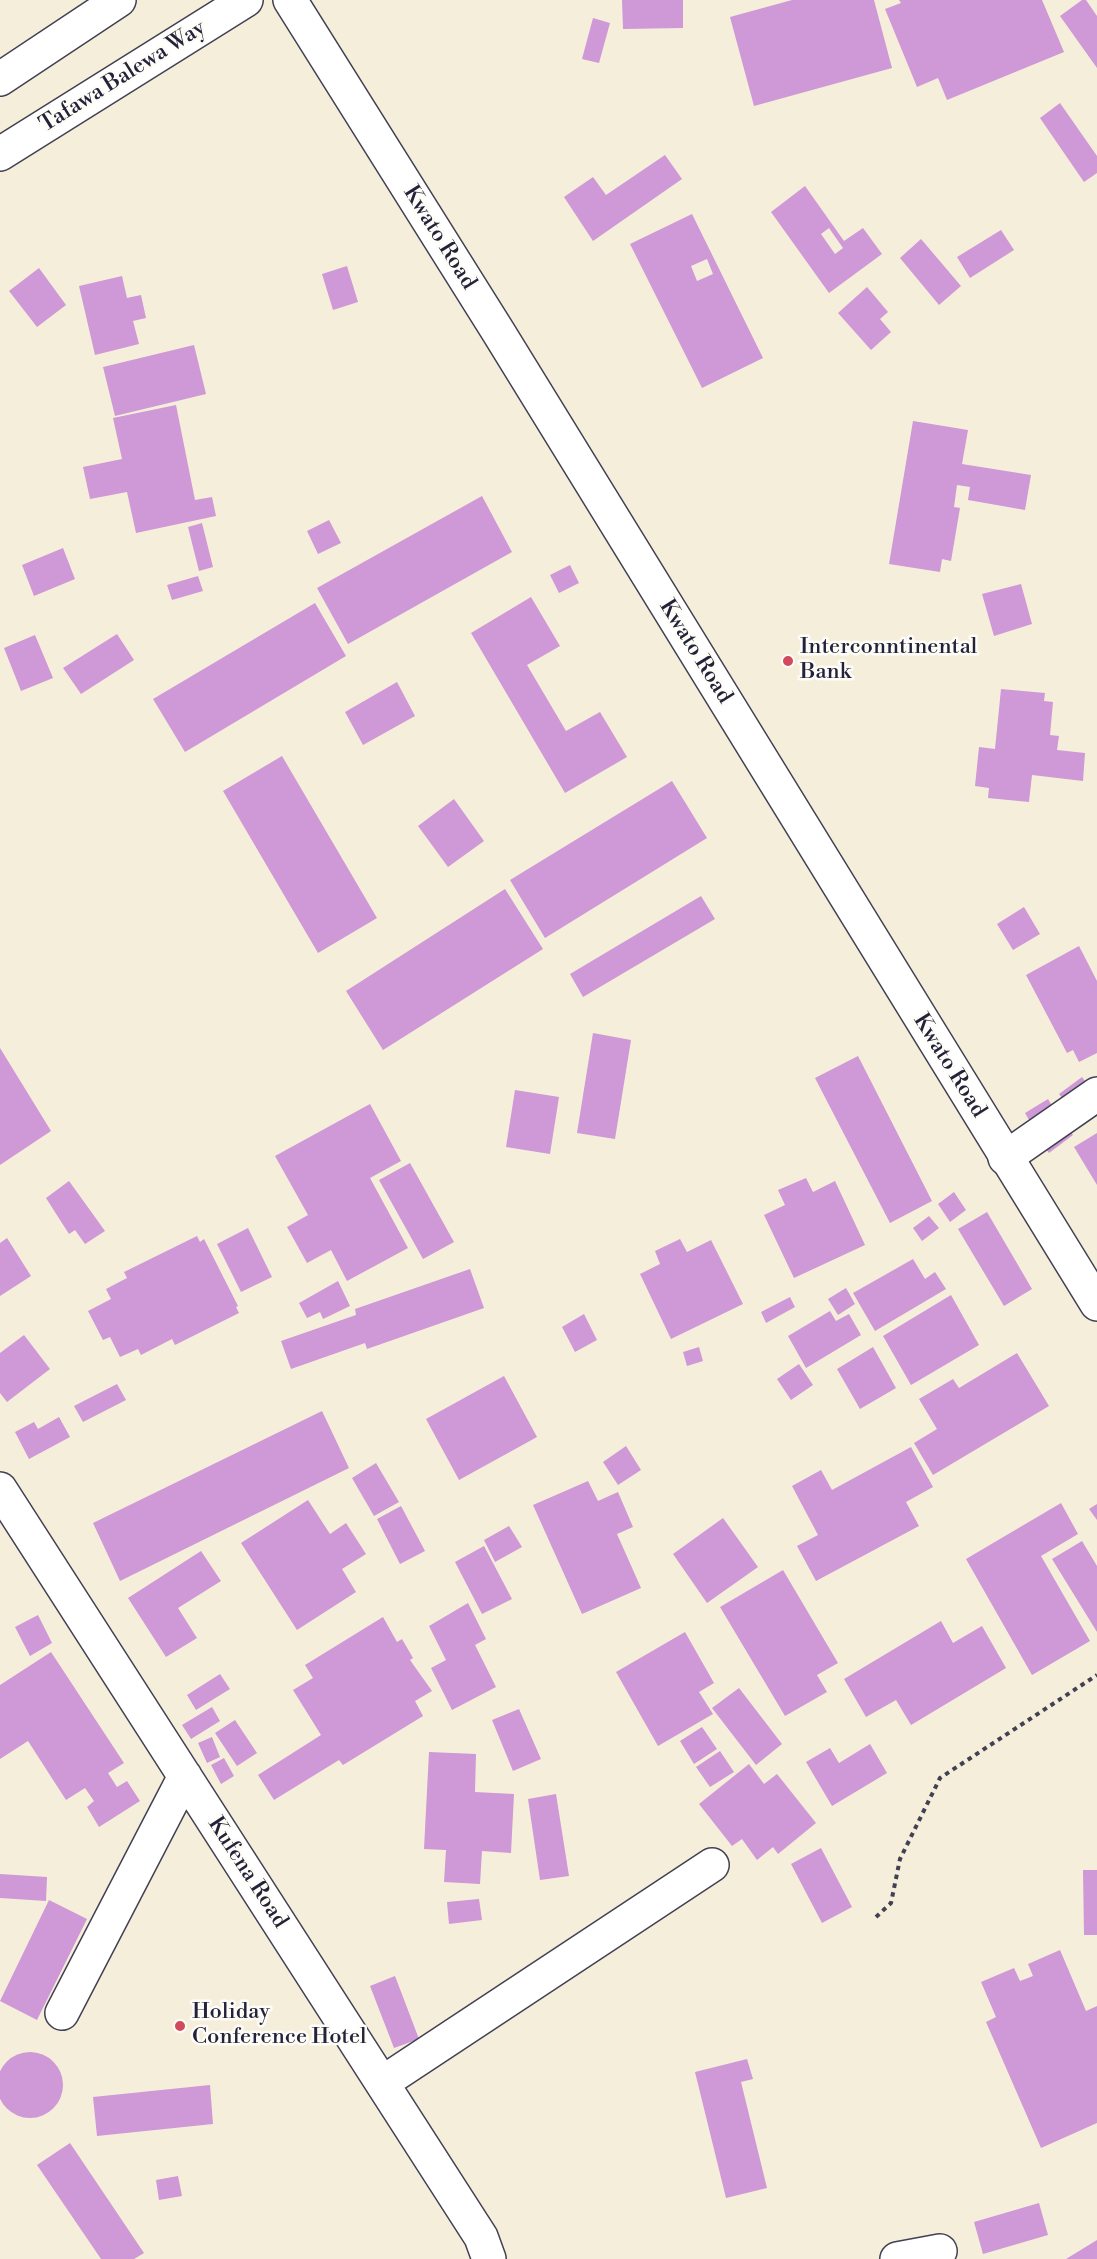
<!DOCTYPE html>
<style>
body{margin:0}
canvas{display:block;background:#f5eedb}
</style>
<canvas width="1097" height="2259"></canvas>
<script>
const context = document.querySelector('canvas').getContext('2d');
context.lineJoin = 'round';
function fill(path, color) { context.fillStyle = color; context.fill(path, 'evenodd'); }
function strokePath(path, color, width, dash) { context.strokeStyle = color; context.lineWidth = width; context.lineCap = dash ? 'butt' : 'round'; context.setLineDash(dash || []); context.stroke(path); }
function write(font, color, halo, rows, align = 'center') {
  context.font = font + ' "Libre Bodoni",serif'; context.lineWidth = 5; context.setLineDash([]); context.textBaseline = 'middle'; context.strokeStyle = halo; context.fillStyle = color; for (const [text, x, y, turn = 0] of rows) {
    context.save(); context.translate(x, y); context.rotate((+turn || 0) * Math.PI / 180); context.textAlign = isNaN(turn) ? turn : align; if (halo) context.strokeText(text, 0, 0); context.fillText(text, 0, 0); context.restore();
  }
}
fill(new Path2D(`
 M622,0H683V28L623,29Z
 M792,0H874L892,68L754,106L730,17Z
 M899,0H1042L1064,52L947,100L938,78L917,87L885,9L901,3Z
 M1082,0H1086L1097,16V68L1060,16Z
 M593,18L610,23L599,63L582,59Z
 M1060,103L1097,156V173L1084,182L1040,118Z
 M665,155L682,179L593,241L564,197L593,177L606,195Z
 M805,186L844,241L863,228L882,254L829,293L771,212ZM829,228L843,248L835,254L821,234Z
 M692,214L763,358L702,388L630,244ZM707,259L713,274L697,281L691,266Z
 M1001,230L1014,250L970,278L957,257Z
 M921,239L961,286L939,305L900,258Z
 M347,266L358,302L333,310L322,274Z
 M39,268L66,305L37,327L9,291Z
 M122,276L127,298L141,295L146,318L133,321L139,344L95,355L79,286Z
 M867,287L888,312L880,319L891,332L871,350L838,313Z
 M194,345L206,394L115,416L103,367Z
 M176,405L195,500L212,497L216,516L136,533L127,492L90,499L83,467L122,459L113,418Z
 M913,421L968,430L962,464L1031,475L1025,510L968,500L970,487L957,485L954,507L960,508L951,561L942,559L940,572L889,564Z
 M482,496L512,552L348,644L317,588Z
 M329,520L341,543L318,554L307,531Z
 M202,523L213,567L199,571L188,527Z
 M63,548L75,579L34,596L22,565Z
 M570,565L579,583L559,593L550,575Z
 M198,576L203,591L172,600L167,585Z
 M1021,584L1032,624L994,636L982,594Z
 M531,597L560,646L527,665L566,731L600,712L627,757L565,793L471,633Z
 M315,603L346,656L185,752L153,699Z
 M117,634L134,660L81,694L63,668Z
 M35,635L53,678L21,691L4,648Z
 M397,682L415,716L363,745L345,712Z
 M1001,689L1045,693L1044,701L1053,702L1050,735L1059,736L1057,750L1085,753L1083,781L1032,775L1029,802L988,798L989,788L975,786L979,747L995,749Z
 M282,756L377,918L318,953L223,791Z
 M672,781L707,838L545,938L510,880Z
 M454,799L484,841L448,867L418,826Z
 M505,889L543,949L383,1050L346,991Z
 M701,896L715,919L583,997L570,974Z
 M1024,907L1040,934L1013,950L997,924Z
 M1079,946L1097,981V1053L1079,1062L1073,1050L1067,1053L1026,975Z
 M593,1033L631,1040L615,1139L577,1133Z
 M0,1048L51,1131L0,1165Z
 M858,1056L932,1201L890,1223L815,1078Z
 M1082,1077L1090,1088L1067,1105L1059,1094Z
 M515,1090L559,1097L550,1154L506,1147Z
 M1048,1099L1055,1111L1032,1125L1025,1113Z
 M370,1104L401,1161L370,1178L408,1248L347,1281L331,1250L307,1263L287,1227L308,1215L275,1156Z
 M1066,1125L1073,1135L1049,1153L1041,1143Z
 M1097,1133V1185L1074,1147Z
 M410,1163L454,1242L423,1259L379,1180Z
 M806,1178L813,1192L835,1181L865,1245L794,1278L764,1215L785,1205L778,1190Z
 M69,1181L105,1231L85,1244L75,1230L69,1234L46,1198Z
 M954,1192L966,1210L950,1222L938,1204Z
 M987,1212L1032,1289L1004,1306L958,1229Z
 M929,1216L939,1228L922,1241L913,1228Z
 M248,1228L272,1277L241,1292L217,1244Z
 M197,1236L200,1242L204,1239L238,1306L236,1307L239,1313L175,1345L172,1339L141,1355L138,1349L120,1357L110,1337L103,1340L88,1311L111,1299L106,1289L127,1278L124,1272Z
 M7,1238L31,1276L0,1296V1243Z
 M680,1239L687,1252L711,1240L743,1304L671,1339L640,1274L660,1264L655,1251Z
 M913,1259L925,1279L935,1272L946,1289L875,1331L853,1293Z
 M470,1269L484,1308L367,1349L365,1343L291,1369L281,1341L356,1315L355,1309Z
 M338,1281L350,1306L323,1319L320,1312L307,1318L299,1303Z
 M846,1288L855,1304L838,1315L828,1299Z
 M951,1295L979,1345L911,1385L883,1336Z
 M790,1297L795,1307L766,1323L761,1312Z
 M830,1311L836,1321L849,1314L861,1335L806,1368L788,1336Z
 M584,1314L597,1340L575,1352L562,1327Z
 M24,1335L50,1369L7,1402L0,1393V1353Z
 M699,1347L703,1361L687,1366L683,1352Z
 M873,1347L896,1388L860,1409L837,1369Z
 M1017,1353L1049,1406L933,1475L914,1443L937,1429L919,1399L953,1379L959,1388Z
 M799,1364L813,1385L791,1400L777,1379Z
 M504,1376L537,1437L459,1480L426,1419Z
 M117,1384L126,1400L83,1422L74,1406Z
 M322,1411L349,1468L120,1581L93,1523Z
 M59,1417L70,1437L29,1459L15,1432L34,1422L38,1429Z
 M626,1446L641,1470L618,1485L603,1462Z
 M911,1447L933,1487L906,1502L919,1526L816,1581L797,1546L818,1535L792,1486L821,1470L832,1490Z
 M376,1463L399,1502L374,1516L352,1478Z
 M588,1481L598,1501L618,1492L633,1527L617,1534L641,1588L582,1614L533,1505Z
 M308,1500L330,1534L346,1523L366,1554L342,1569L356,1592L297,1630L241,1543Z
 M1061,1503L1078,1534L1041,1556L1090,1641L1032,1675L966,1559Z
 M1097,1504V1520L1089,1509Z
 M401,1506L425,1551L400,1564L377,1519Z
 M723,1518L758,1567L707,1603L673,1554Z
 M509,1526L522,1547L495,1562L484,1540Z
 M1082,1541L1097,1566V1632L1052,1559Z
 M484,1546L512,1599L482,1614L455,1562Z
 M201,1551L221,1581L178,1608L197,1638L166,1657L128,1598Z
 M783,1570L838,1663L817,1675L827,1692L785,1716L720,1607Z
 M468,1603L486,1639L475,1645L496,1687L452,1710L431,1668L446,1660L429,1626Z
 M38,1615L52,1643L30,1656L15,1627Z
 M383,1617L397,1642L402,1639L413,1658L410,1660L432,1691L415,1701L423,1716L343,1765L339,1760L274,1800L258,1775L321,1735L293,1690L313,1678L305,1665Z
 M941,1621L953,1643L982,1626L1006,1668L911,1725L896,1700L866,1717L844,1679Z
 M685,1632L714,1683L699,1692L713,1714L658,1746L616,1672Z
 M51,1652L124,1763L108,1773L117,1787L127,1781L140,1801L99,1827L87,1807L94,1801L85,1788L66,1800L28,1741L0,1759V1685Z
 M220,1674L230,1689L196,1710L187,1695Z
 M739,1688L782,1744L756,1765L712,1708Z
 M212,1707L220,1721L191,1739L182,1725Z
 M519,1709L541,1759L513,1771L492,1720Z
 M235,1720L257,1753L237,1766L215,1733Z
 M702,1727L717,1749L694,1764L680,1741Z
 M212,1737L220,1757L207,1763L198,1743Z
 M870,1744L887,1773L832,1806L806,1762L830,1748L839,1763Z
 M720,1751L734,1772L710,1787L696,1767Z
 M429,1752L476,1754L475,1792L514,1794L511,1853L482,1851L480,1884L444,1882L446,1850L424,1849Z
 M224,1758L234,1776L221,1784L211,1765Z
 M749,1764L764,1784L777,1774L816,1823L778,1854L773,1847L757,1860L742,1839L732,1846L699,1804Z
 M556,1794L569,1876L540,1880L528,1799Z
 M821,1848L852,1907L822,1923L791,1864Z
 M1083,1870H1097V1935H1084Z
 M0,1874L47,1877L46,1901L0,1898Z
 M479,1899L482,1920L449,1924L447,1902Z
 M49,1900L87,1919L37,2020L0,2001Z
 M1060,1950L1086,2011L1097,2006V2123L1041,2148L986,2022L996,2017L981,1982L1014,1968L1020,1981L1033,1976L1028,1964Z
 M395,1976L419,2039L394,2048L370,1986Z
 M-3 2085a33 33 0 1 1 66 0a33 33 0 1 1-66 0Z
 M747,2059L753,2079L741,2082L767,2188L726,2198L695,2072Z
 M210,2085L213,2124L97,2136L93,2097Z
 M70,2143L144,2253L134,2259H101L37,2165Z
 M178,2176L182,2196L159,2200L156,2180Z
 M1039,2203L1048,2235L983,2254L974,2222Z
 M1097,2240V2259H1066Z`), '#cf98d6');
const street = new Path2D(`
 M1005,1158L1097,1094
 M0,1489L481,2237L489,2259
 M62,2013L185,1776
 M382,2083L712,1865
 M897,2259L940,2251`);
const secondary = new Path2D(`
 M290,0L499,333L1097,1304
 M0,79L119,0
 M0,154L246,0`);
strokePath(street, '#424153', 36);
strokePath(secondary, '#424153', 36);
strokePath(new Path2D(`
 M876,1917L891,1903L900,1859L940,1778L1097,1675`), '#424153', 4, [4.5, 4.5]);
strokePath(street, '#fff', 33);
strokePath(secondary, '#fff', 33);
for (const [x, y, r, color] of [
 [788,661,6,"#d1495b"],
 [180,2026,6,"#d1495b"]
]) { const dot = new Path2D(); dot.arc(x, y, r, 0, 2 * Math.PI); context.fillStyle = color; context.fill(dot); strokePath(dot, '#fdfcf7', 2); }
write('22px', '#22223b', '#fdfcf7', [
 ["Tafawa Balewa Way",123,77,-32],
 ["Kwato Road",439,238,58],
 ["Kwato Road",695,652,58],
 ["Kwato Road",949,1066,58],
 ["Kufena Road",247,1873,57]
]);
write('22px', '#22223b', '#fdfcf7', [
 ["Interconntinental",800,648],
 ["Bank",800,673],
 ["Holiday",192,2013],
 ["Conference Hotel",192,2038]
], 'left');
</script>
